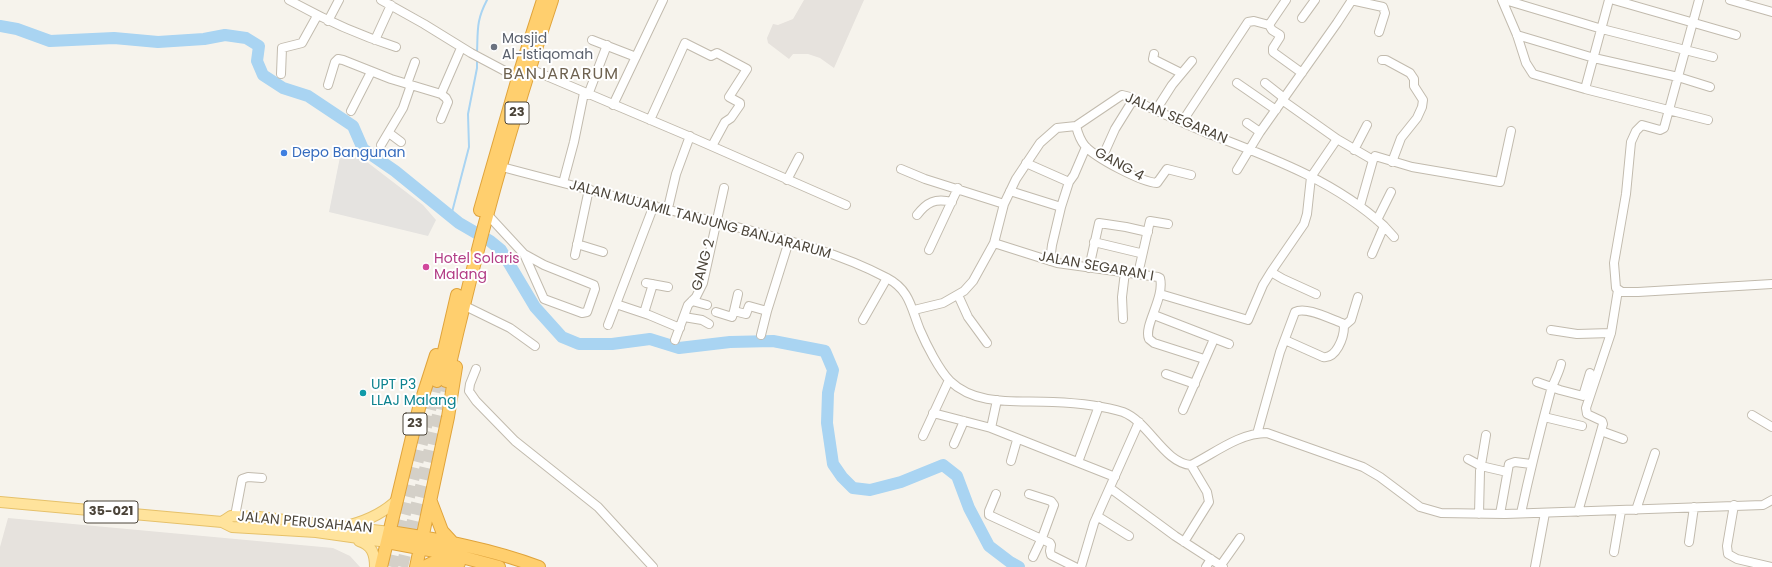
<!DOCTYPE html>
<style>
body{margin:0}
canvas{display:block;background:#f6f3ec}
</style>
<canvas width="1772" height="567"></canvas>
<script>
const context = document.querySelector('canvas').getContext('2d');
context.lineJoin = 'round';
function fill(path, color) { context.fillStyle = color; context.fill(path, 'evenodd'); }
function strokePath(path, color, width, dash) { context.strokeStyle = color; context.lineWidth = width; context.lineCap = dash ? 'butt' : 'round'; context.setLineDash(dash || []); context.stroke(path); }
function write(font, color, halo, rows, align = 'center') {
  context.font = font + ' Poppins,sans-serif'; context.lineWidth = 4; context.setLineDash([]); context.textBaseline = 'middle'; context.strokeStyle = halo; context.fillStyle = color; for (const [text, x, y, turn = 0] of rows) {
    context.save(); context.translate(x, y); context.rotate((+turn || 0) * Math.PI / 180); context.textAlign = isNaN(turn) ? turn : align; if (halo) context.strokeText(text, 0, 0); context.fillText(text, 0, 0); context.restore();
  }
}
fill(new Path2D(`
 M804,0H864L834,68L820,58L808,54H793L789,59L768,43L767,38L773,24L778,25L793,19Z
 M8,518L333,548L350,556L360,567H0V547Z`), '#e6e2dd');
fill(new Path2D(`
 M342,147L352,149L354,152L423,205L436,220L428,236L329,212Z`), '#e5e3e0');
strokePath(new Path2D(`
 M477,53C478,30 476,21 487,0
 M451,216L469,147L468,114L477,68V59`), '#a9d4f2', 2);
strokePath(new Path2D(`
 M0,26L17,29L50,41L114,38L158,42L204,39L225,35L246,38L259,46L257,61L263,75L283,88L308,96L353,126L363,149L395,171L459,223L490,241L501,250L535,307L562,337L579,344H612L650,339L679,348L730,342L773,341L825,351L833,370L828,393L827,423L833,464L842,477L853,488L870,490L901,482L943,465L957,476L969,508L989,546L1010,562L1019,567`), '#a9d4f2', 12);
strokePath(new Path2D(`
 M392,567L437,381
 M402,567L446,381`), '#d4d0c8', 12, [12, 6]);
const minor = new Path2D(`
 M289,0C323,19 358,35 396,47
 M381,0L424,24L471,53L518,78
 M1351,0L1383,7L1385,13L1379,32
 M1502,0L1517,35L1526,63L1533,74L1585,89L1708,120
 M1505,0L1602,29L1713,57
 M1614,0L1736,35
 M1699,0L1664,128L1660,130L1642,125L1636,131L1631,142L1626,194L1614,263L1616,288L1622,292H1638L1772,284
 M1730,0L1772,12
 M1302,18L1315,0
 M328,21L339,0
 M1269,25L1286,0
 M1517,35L1594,58L1678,77L1710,87
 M375,40L391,5
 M592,40L636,57
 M1154,54L1153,59L1181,73
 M1382,60H1386L1410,73L1414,79V86L1423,100L1422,107L1417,118L1401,138L1392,162
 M530,69L693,138L846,205
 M281,74L282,48L302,43L317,16
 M1237,83L1276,110
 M1265,83L1284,98
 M407,84L415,62
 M328,85L335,62L338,59L343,60L391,79L441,94L446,98L448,102L441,119
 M1585,89L1609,0
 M441,94L461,48
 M588,95L607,45
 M1282,100L1337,139L1373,160
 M613,105L663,0
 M1156,110L1172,85L1192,61
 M351,111L371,72
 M650,120L685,43L711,56L717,53L747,69L729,97L740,103V105L731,118L725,122L712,146
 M1182,122L1248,22L1254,21L1269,25L1272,30L1280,35V37L1273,48V52L1302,73
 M1247,123L1260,132
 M1076,126C1078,134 1080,140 1085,146C1096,158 1141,182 1157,183L1167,169L1191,175
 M389,133L401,142
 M381,145L403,108L411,85
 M1354,150L1367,125
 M1102,158L1115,129L1133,100
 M1026,163L1069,182L1061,207
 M502,167C573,186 645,204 717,222C775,237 834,250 887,278C910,290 911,308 920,330C926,344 939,370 950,381C977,407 1018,400 1053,402C1076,403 1101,405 1123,412C1149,422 1164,463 1191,465C1215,453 1239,433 1267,433L1363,467L1380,477L1420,507L1441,513L1505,514L1763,505L1772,500
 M901,169L925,179L1004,204
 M1237,170L1260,132L1337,23L1352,0
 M787,180L799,157
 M1069,182L1074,175L1086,147
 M563,183L574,142L584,93
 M1010,191L1061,207L1052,245L1050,261
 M1360,206L1373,160L1375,156L1412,167L1500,182L1511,131
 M668,208L676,174L690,136
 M487,214L524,254L544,299L582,313L587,312L595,289L594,285L544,265L524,254
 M917,215C927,202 935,198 952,202
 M1377,220L1391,192
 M1384,226L1394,237
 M1094,242L1140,253
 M994,243L1057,263L1158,277L1160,278C1165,298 1143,326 1149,339L1154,343L1204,359
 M577,244L603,252
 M929,250L958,188
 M575,255L589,189
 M1089,268L1099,223L1126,227L1148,232
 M1138,274L1150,221L1168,224
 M646,283L668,287
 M1160,294L1248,320L1263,285L1271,272
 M1316,294L1283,279L1271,272L1304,224L1307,214L1311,177L1337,139
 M958,295L968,317L987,343
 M692,301L707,305
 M616,304L649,315L680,328
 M463,305L510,328L535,346
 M914,310L943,303L964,291L973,281L994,243L1004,204L1016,179L1040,143L1057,128L1076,126L1122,95L1130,97L1133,100C1158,111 1182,123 1207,133C1269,157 1334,180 1384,226L1372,254
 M734,311L738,294
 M716,312L732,317L734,311L746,314L749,306L767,311
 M644,313L653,284
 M1154,315L1229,344
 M684,317L702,320L709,324
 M1123,319L1122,297L1125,272
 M863,320L887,278
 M608,325L654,205
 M1344,326L1351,320L1358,297
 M1551,330L1577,334L1611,333
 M761,335L767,311L789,241
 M675,340L688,305L696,297L703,283L724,188
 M476,369L470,384L469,391L476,401L515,441L598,507L653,567
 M1166,374L1195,384
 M1537,382L1560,390L1583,396L1590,373
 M1183,410L1214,339
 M933,413L991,428L1115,477
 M1752,415L1772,427
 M1544,417L1582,426
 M991,428L997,400
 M1601,431L1623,439
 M1257,434L1280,352L1295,312C1306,306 1330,319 1342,323L1344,326C1344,338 1336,359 1323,357L1285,340
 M923,436L949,380
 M954,444L964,421
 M1468,459L1481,466L1507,472
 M1011,461L1017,440
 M1078,462L1099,406
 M1110,488L1175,536L1223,567
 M996,494L989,511V515L1050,543L1051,545L1050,551L1051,555L1075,567
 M1029,494L1051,501L1054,505L1042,538L1033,557
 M1734,505L1727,546L1728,554L1737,559L1771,567
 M1636,510L1655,453
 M1578,512L1603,424L1602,421L1587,414L1586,408L1611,333L1618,290
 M1521,513C1530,471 1540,431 1551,390C1554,381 1559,373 1561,364
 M1479,514L1480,471L1486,435
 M1500,514L1509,464L1515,462L1531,464
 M235,516L242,479L248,477L262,478
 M1097,516L1129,536
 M1184,542L1209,502L1207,492L1191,465
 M1689,542L1694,507
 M1614,552L1621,511
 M1221,565L1240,538
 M1081,567L1094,523L1139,422
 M1206,567L1211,559
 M1535,567L1545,513`);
const major = new Path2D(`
 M0,502L222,522L232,527L316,532L387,542
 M222,522L231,516L259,517L390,532
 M350,525C369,520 384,513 398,499
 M359,541C372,545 375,554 375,567`);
const highway = new Path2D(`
 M480,210L518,78L543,0
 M437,381L457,295
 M446,381C475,253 510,125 552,0
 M431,502L442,531L453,543
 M390,532C441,540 491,549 539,567
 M387,542L451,554L499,567
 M381,567L419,408L436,355
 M416,567L448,417L456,367
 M424,567L436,561L459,563`);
strokePath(minor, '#c2bbae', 10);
strokePath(major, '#e6c16a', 12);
strokePath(highway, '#e0a43c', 14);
strokePath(minor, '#fff', 8);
strokePath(major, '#ffe39c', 10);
strokePath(highway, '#ffcf6e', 12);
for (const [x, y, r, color] of [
 [494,47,4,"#6b7280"],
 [284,153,4,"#3f7fe0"],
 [426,267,4,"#d1479c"],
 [363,393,4,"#0f9aa8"]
]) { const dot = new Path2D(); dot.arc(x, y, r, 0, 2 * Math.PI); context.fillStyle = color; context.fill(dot); strokePath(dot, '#fff', 1.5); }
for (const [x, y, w] of [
 [517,113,24],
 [415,424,24],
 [111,512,54]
]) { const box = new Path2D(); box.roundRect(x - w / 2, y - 11, w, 22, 3); context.fillStyle = '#fff'; context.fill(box); strokePath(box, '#4b4439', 1); }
write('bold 13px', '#4b4439', null, [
 ["23",517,113],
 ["23",415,424],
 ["35-021",111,512]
]);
write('14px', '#5b616d', '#fff', [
 ["Masjid",502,39],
 ["Al-Istiqomah",502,55]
], 'left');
write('14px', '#4b4439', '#fff', [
 ["JALAN SEGARAN",1176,119,23],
 ["GANG 4",1119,165,29],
 ["JALAN MUJAMIL TANJUNG BANJARARUM",700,220,15],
 ["GANG 2",704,265,-75],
 ["JALAN SEGARAN I",1096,267,10],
 ["JALAN PERUSAHAAN",305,523,5]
]);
write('14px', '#366cbe', '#fff', [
 ["Depo Bangunan",292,153]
], 'left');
write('14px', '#b23c85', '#fff', [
 ["Hotel Solaris",434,259],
 ["Malang",434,275]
], 'left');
write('14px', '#0d838f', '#fff', [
 ["UPT P3",371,385],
 ["LLAJ Malang",371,401]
], 'left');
context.letterSpacing = '1px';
write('16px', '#6e6250', '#fff', [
 ["BANJARARUM",561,75]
]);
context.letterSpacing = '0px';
</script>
